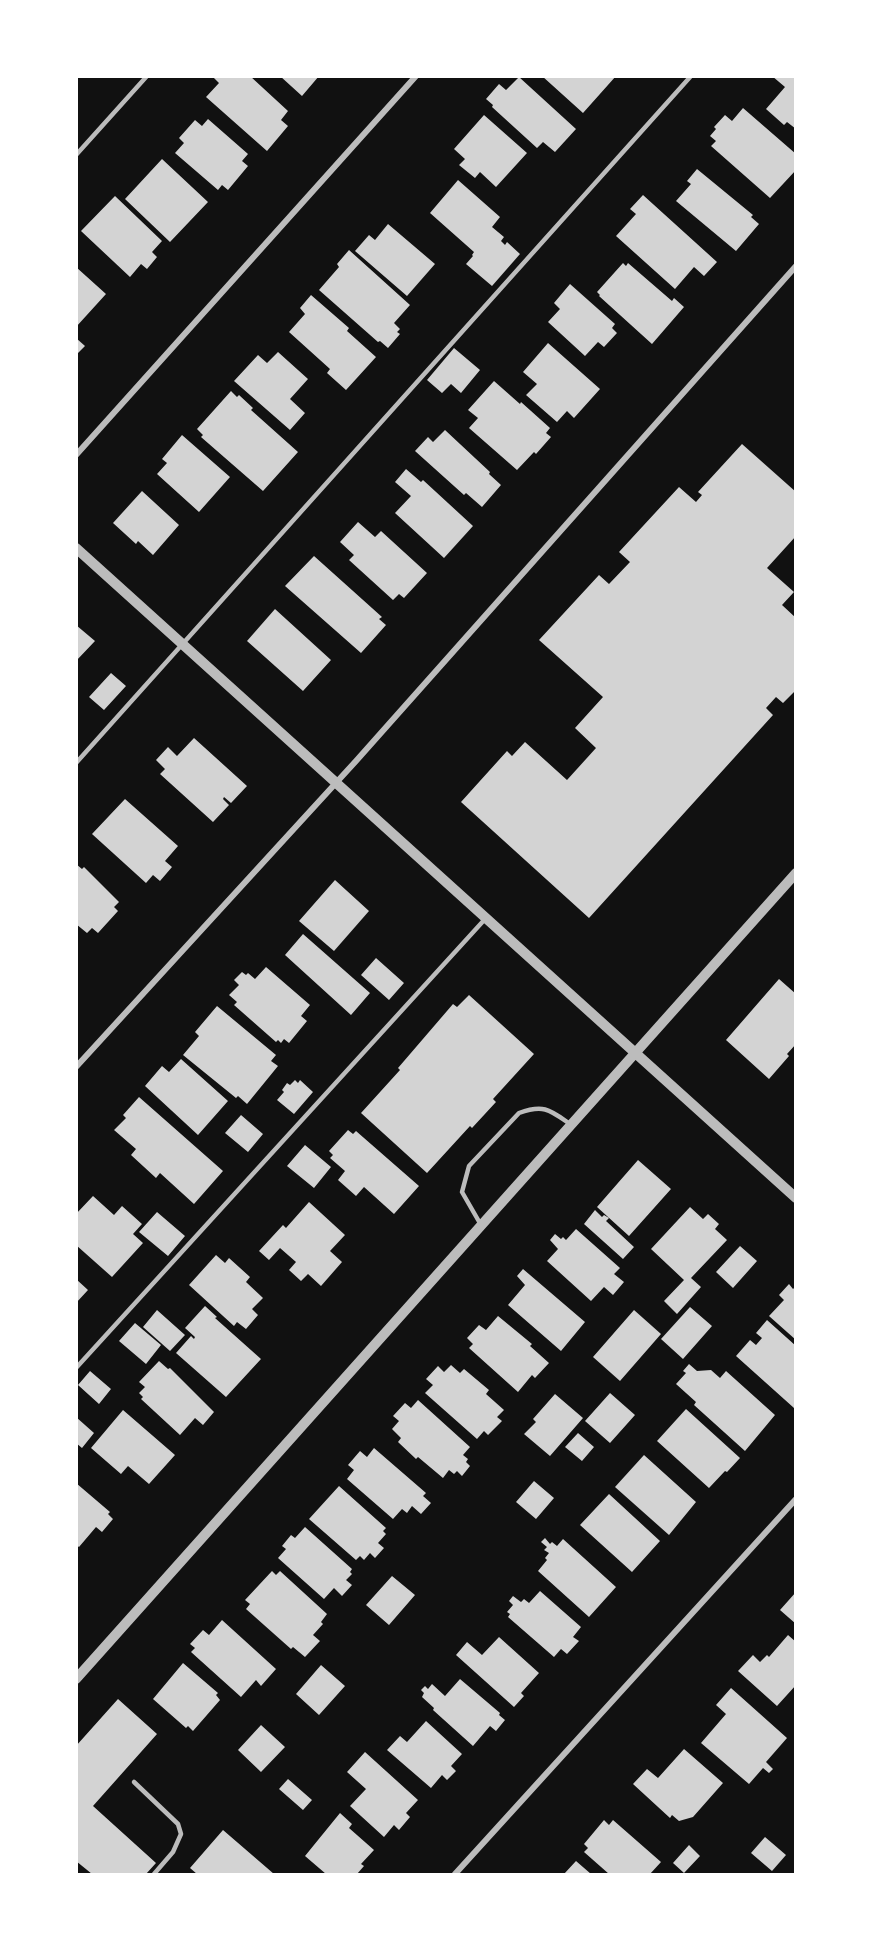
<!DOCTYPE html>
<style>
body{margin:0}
#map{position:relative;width:872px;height:1951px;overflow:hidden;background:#111;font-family:Jost,sans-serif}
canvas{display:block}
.frame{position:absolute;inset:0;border:78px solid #fff;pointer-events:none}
</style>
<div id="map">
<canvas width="872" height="1951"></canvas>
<div class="frame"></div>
</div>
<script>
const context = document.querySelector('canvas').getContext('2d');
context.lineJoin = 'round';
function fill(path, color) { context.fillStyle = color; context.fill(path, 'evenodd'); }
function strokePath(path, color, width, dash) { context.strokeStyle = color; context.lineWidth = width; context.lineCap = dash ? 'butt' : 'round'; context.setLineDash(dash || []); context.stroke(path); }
fill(new Path2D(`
 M212,76H250L288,111L281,120L288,126L267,151L206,97L219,83Z
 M280,76H319L302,96Z
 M542,76H616L583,113Z
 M772,76H796V129L787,122L784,125L766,109L785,87Z
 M519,77L576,129L555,152L543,142L537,148L492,107L493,105L486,99L499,84L506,90Z
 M743,108L796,154V170L770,198L711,146L716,141L710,136L716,129L714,127L725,115L732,121Z
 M484,115L527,153L496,187L480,172L475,178L459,165L465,159L454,149Z
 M208,119L248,154L242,161L248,166L228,190L222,185L218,190L175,153L184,143L179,138L195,120L202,126Z
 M162,159L208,202L170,242L125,199Z
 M697,169L753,215L751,217L759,224L736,251L676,201L691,184L687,181Z
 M458,180L500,217L492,227L504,237L501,241L505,245L507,242L520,254L492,286L466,264L473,256L472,255L474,252L430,213Z
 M643,195L717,262L704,276L694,267L675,289L616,236L636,214L630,209Z
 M115,196L162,241L152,252L157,257L147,269L141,264L130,277L81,231Z
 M388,224L435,264L407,296L355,251L369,235L375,240Z
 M349,250L410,305L394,323L400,329L397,332L400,334L388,348L380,341L378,342L319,290L339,267L337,264Z
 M623,263L626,266L628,263L672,301L674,298L684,307L652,344L599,296L600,295L597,292Z
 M76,267L106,294L76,327Z
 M570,284L615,324L612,328L617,333L604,347L598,342L585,356L548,322L560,309L554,303Z
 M311,295L349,328L347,331L376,357L346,390L327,373L330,369L289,332L305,314L300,308Z
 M76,338L85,346L76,355Z
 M548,343L600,389L574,418L567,411L557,422L526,395L537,384L523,372Z
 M454,348L480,370L461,393L451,384L442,393L427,380Z
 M278,352L308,379L290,399L305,413L290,430L234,381L258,355L267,363Z
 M494,381L520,404L521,402L550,428L546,433L551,437L536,454L534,452L517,470L469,428L478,418L468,410Z
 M231,391L237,397L239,395L253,408L251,410L298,452L263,491L201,437L203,435L197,429Z
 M445,430L490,472L489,474L501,485L482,507L466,493L464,495L415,451L428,437L433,442Z
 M182,435L230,477L199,512L157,474L167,463L162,459Z
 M742,444L796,492V536L767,568L794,592L782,605L796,618V690L783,703L776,697L766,708L773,715L589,918L461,802L507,751L512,756L525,742L567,780L596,748L575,728L603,697L539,640L599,575L609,584L630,562L619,552L679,487L696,502L702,495L698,492Z
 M406,469L421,482L423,480L473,526L444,558L395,513L411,496L395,482Z
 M142,491L179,525L153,555L138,541L136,544L113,523Z
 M358,522L375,537L381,531L427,573L404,598L399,594L393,600L349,560L354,555L340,542Z
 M314,556L382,617L379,619L386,625L361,653L285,586Z
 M275,609L331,660L303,691L247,641Z
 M76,625L95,641L76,661Z
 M111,673L126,686L104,710L89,697Z
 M194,738L247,786L231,803L224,797L223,799L229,805L213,822L160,774L165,769L156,760L168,747L177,756Z
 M125,799L178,846L165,861L172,867L160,881L153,875L146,883L92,834Z
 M76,864L82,869L84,867L119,902L114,907L118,911L98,933L92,928L87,933L76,924Z
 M335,880L369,911L334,951L299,921Z
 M303,934L370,993L351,1015L285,955Z
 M376,958L404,983L389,1000L361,975Z
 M266,967L310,1005L301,1016L307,1021L289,1043L284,1039L281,1043L278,1040L276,1042L234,1005L237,1002L229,995L239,985L234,980L242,972L246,975L248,973L255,979Z
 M779,979L796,994V1044L787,1054L789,1056L769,1079L726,1040Z
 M469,995L534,1054L493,1099L496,1102L472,1128L470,1126L427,1173L361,1113L400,1070L398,1068L453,1004L457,1007Z
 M217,1006L276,1055L271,1061L278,1066L247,1104L238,1096L236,1098L183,1055L199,1036L195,1032Z
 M181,1059L228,1101L198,1135L145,1086L162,1066L169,1072Z
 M295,1080L298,1083L300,1080L313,1092L294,1114L277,1100L284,1092L282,1090L287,1083L290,1085Z
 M139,1097L223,1171L194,1204L160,1173L156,1178L131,1155L136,1149L114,1130L126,1118L123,1115Z
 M241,1115L263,1134L248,1152L225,1133Z
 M348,1130L353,1134L356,1131L419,1186L394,1214L364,1187L356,1196L338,1180L345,1171L330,1158L333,1155L329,1151Z
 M305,1145L331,1167L314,1188L287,1166Z
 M638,1160L671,1189L629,1236L597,1207Z
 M93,1196L114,1215L122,1206L142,1224L133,1234L143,1243L112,1277L76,1245V1214Z
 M309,1202L345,1235L330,1251L342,1262L321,1286L308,1274L301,1281L289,1270L296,1262L280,1248L269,1260L259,1251L283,1225L286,1228Z
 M690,1207L703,1219L708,1214L719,1224L715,1229L727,1240L691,1278L701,1287L677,1314L664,1301L684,1280L651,1249Z
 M595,1210L602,1217L604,1215L609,1218L606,1221L634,1247L623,1259L584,1224Z
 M157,1212L185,1236L168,1256L139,1232Z
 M576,1229L620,1268L614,1274L624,1282L613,1295L604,1287L591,1301L547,1261L558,1249L550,1240L555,1234L561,1239L563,1237L566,1240Z
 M740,1246L757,1261L733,1288L716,1272Z
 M216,1255L225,1263L229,1258L250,1277L246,1282L263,1298L252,1309L258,1315L246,1329L237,1322L234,1326L189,1285Z
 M523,1269L585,1322L561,1351L508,1305L525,1285L517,1276Z
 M76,1279L88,1290L76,1303Z
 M789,1284L793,1289L796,1286V1340L769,1316L784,1300L779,1295Z
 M205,1306L217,1317L215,1318L261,1359L226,1397L176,1353L191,1336L194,1339L195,1337L185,1328Z
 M690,1307L712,1326L683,1359L661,1339Z
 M157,1310L185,1335L170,1351L143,1327Z
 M634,1310L661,1334L620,1381L593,1357Z
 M498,1316L532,1344L530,1346L549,1363L535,1378L532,1375L518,1392L469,1348L473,1344L467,1338L479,1325L486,1330Z
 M767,1320L796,1346V1406L794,1408L736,1356L750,1340L756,1345L762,1338L756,1333Z
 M135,1323L161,1345L146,1364L119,1341Z
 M159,1361L168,1369L170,1368L214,1412L203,1425L195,1418L180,1435L141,1399L143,1397L139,1393L145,1387L139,1382Z
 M689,1364L697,1371L711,1370L720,1378L726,1371L775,1415L745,1451L694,1405L696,1402L676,1384L686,1373L683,1371Z
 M451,1365L460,1373L464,1369L489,1390L486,1394L504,1410L497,1417L502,1421L488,1435L484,1431L477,1439L425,1393L433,1385L426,1379L438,1366L444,1372Z
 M90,1371L111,1389L99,1404L78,1385Z
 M610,1393L635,1415L610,1443L585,1421Z
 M555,1394L583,1418L550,1456L524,1434L536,1422L533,1419Z
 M418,1400L470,1447L463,1455L468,1459L466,1462L470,1466L462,1476L457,1471L454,1474L449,1470L443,1478L418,1457L416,1459L398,1442L401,1438L392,1429L399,1421L393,1416L405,1403L411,1408Z
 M686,1409L740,1458L727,1472L725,1471L709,1488L657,1441Z
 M123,1410L175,1455L149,1484L128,1466L121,1474L91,1448Z
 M76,1417L94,1433L82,1448L76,1443Z
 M578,1433L594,1447L582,1461L565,1447Z
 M374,1448L426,1493L423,1496L431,1503L421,1514L412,1506L407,1513L402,1509L393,1519L347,1479L354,1470L348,1465L360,1451L367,1457Z
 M644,1455L696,1502L669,1535L615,1487Z
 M534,1481L554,1498L536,1519L516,1502Z
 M76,1483L110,1512L108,1514L113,1519L102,1532L96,1527L79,1547L76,1545Z
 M339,1486L386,1528L383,1531L386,1534L378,1543L384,1548L375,1558L370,1553L364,1560L360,1556L356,1560L309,1519Z
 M609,1494L660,1541L632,1572L580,1525Z
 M305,1527L352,1569L350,1572L352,1574L346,1580L352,1585L342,1596L334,1588L324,1599L278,1558L286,1549L282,1546L291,1535L295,1538Z
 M545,1538L550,1544L552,1542L557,1546L563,1539L616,1587L589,1617L538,1571L547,1560L545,1558L549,1553L544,1550L547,1547L541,1542Z
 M272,1571L276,1575L280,1571L327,1614L321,1622L323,1624L313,1635L320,1641L305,1657L293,1647L291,1649L246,1609L250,1604L245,1600Z
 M392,1576L415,1595L389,1625L366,1605Z
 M540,1591L581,1627L573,1637L579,1641L567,1654L561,1649L554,1657L508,1617L510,1614L507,1612L513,1605L509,1601L513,1596L521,1602L524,1599L529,1603Z
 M796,1592V1624L780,1610Z
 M222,1620L276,1669L261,1686L256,1680L241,1697L191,1652L195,1648L190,1644L203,1630L209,1635Z
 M788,1635L796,1642V1685L777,1706L738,1671L753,1655L760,1662L767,1655L769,1657Z
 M499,1637L539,1673L521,1693L524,1696L514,1707L456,1655L467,1642L482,1655Z
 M183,1663L218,1693L216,1695L220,1700L193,1731L188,1726L186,1728L153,1699Z
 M321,1665L345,1686L319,1715L296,1694Z
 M460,1679L500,1713L499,1715L505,1720L496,1731L490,1726L473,1746L433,1710L434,1708L422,1697L424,1693L421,1690L425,1686L428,1689L432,1684L445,1696Z
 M731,1688L787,1738L766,1762L773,1769L769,1773L763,1768L749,1784L701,1743L726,1714L716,1705Z
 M118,1699L157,1734L93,1806L156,1863L146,1874H92L76,1861V1746Z
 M426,1721L462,1754L451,1766L456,1771L447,1780L442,1775L431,1788L387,1750L400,1736L407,1742Z
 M261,1725L285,1747L261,1772L238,1750Z
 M684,1749L723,1783L693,1817L679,1821L672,1815L670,1818L633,1784L647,1769L658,1778Z
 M365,1752L418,1800L406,1813L410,1817L399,1830L394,1825L384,1837L350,1806L366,1789L347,1772Z
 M288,1779L312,1800L303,1810L279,1789Z
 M340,1813L352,1824L349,1828L374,1850L361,1864L364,1866L357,1874H326L305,1856Z
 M604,1820L609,1825L613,1820L661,1862L650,1874H609L584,1852L588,1848L584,1844Z
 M223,1830L274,1874H197L190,1868Z
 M765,1837L786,1855L772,1871L751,1853Z
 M689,1845L700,1856L684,1873L673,1863Z
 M576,1861L591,1874H564Z`), '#d3d3d3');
strokePath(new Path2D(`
 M76,155L147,76
 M76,763L691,76
 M481,1225L462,1192L469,1166L519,1113C544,1104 550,1110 570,1124
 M76,1368L486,918
 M134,1782L178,1824L181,1834L173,1852L154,1874`), '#bcbcbc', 4.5);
strokePath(new Path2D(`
 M76,455L416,76
 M76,1067L356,761L796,266
 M455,1874L796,1499`), '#bcbcbc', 6);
strokePath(new Path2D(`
 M76,548L796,1198
 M76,1679L796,873`), '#bcbcbc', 10);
</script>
